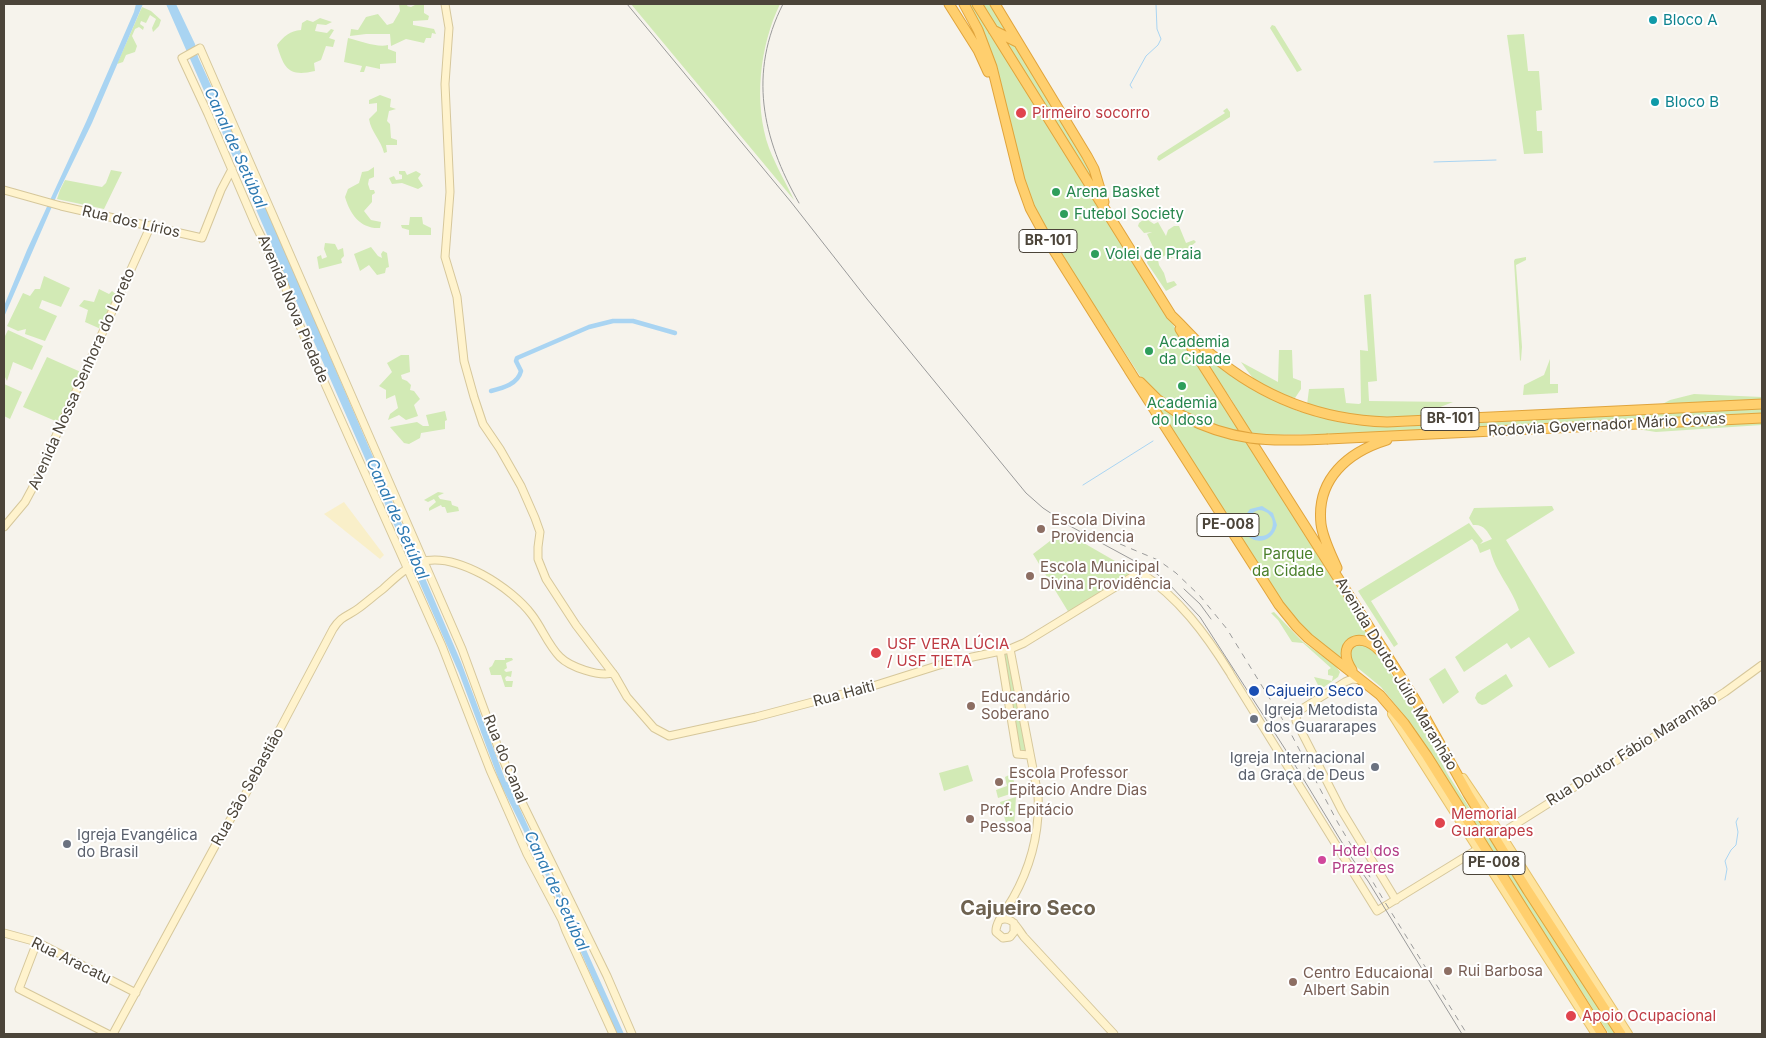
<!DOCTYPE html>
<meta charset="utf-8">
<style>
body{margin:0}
#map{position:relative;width:1766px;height:1038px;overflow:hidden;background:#f6f3ec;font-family:Inter,sans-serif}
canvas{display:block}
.frame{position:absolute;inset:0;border:5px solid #4b4439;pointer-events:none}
</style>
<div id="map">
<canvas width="1766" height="1038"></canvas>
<div class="frame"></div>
</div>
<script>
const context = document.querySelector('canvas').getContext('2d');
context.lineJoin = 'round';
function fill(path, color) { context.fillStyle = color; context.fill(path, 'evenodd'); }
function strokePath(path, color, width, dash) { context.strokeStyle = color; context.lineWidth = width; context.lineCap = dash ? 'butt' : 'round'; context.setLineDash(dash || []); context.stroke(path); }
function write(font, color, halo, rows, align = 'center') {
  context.font = font + ' Inter,sans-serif'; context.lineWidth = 4; context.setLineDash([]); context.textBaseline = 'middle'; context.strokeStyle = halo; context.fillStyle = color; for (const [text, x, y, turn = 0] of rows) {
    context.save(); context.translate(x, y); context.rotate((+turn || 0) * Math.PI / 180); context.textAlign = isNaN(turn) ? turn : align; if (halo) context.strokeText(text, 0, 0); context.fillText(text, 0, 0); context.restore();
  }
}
fill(new Path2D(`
 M399,4H408L407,6L411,7L415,5L424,4V13L429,16L428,20L413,21V25L434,29L436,34L432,33L431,38H426L424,43L406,39L391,46L390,34H366L350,36L351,29L358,30L366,17L378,14L387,25L393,23L400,11Z
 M631,4H780C760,45 753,103 769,148C776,166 786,183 794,200Z
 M967,4H972L1363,628L1372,640L1354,639L1343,662L1296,623L1153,403L1142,379L1052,240L1031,201Z
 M979,4H995L1087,156L1107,214Z
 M142,7L151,11L161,20L159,26L153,32L152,28L156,19L150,15L146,23L141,21L140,24L144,27L143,30L139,27L135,29L132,36L137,46L135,52L126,55L123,62L117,64Z
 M320,18L332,22L326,25L317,24L315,31L327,33L331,29L334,30L329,38L335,40L333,47L326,46L321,60L314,63L315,71C289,77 284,69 277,45C284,36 290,31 301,30L302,23L307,20L313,22Z
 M1272,25L1275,26L1302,70L1297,72L1270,28Z
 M1524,34L1528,71H1539L1542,110L1536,111L1537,131H1542L1543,153L1524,154L1507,35Z
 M348,38C360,41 378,48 388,45V49L396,52V63L380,64V69L366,66L364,72H360L362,66L344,62Z
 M380,95L391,99L390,107L396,109L389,111L387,121L390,124L391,138L397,140V145H386L387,152L384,153C381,140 371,132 369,119L377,111V103L369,104V100Z
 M1227,108L1230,112V117L1159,161L1157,159L1158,156L1225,113L1223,111Z
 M374,167V177L369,179L368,184L370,190H374L375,193L372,195V202L364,211L371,220L381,222L380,228C360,229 350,214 345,197L348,189L359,183L362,172L368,171Z
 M111,170L122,172L104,209L57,199L60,190L65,180L102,187L106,183Z
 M399,171H405L407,175L416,171L421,174L418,178L423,186L418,189L402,183L392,184L389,178L394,176L396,180L402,179V175L399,174Z
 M410,217H422L423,224L431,228V235H409V230L402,228L401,225H409Z
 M1143,220H1148L1154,224L1158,222L1166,236L1168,230L1174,226H1179L1186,243L1194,240L1196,242L1181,254L1169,259L1167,254L1158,260L1159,265L1164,273L1167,283L1174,281L1177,285L1166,291L1147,263L1149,255L1155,251L1147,234L1152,232L1144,233L1138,226L1139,223Z
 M325,243L335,244L338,250L343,248L344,256L341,259L342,263L319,269L317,257L321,255L322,259L327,257L324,249Z
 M371,247L378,256L382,258L381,254L383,251L387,253L389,267L386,268L385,273L377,275L369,265L360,271L354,254Z
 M1526,257V260L1516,265L1522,347L1521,360L1520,361L1514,261L1515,259Z
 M44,276L70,288L61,307L42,300L39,308L57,316L45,341L25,334L26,329L18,331L7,326L23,293L30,296L35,289H40Z
 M99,289L109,294L112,291L118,296L103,330L85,322L88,310L79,306L84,300L94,302Z
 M1371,294L1377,381L1368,382L1369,401L1453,402L1415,417L1388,418H1358L1307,405L1309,389L1344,388L1346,403L1359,404L1361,403L1360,350L1368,351L1364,295Z
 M8,330L43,346L32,370L13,362L7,381L4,375V338Z
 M1279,350H1292L1293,378L1301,381V389L1295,398C1264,390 1260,389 1241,362L1278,382Z
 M1199,352L1231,376L1269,398L1298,411L1349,424L1396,427L1762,407V413L1483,428L1340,434L1252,435L1231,399Z
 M401,355H409L410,372L401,375L402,379L407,381L411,385L410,390L414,391L420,399L414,405L418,416L406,420L399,415L388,420L390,414L398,408L395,395L386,399V390L379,386L392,372L387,363Z
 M47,357L83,373L60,423L23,407Z
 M1550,359V384H1558V393L1523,395L1524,385L1544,375Z
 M4,384L22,392L10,419L4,416Z
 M1694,394L1762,397V403L1655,408L1670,400Z
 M445,411L447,420L445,421V429L421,433L420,438L409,444L404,443L390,427L417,422L423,426H429L426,415Z
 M1762,419V425L1656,432L1618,426Z
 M438,492L444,493L438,496L440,499L451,501L452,505L458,507L459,511L447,513L445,507H442L441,505L429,511V508L436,502L434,499L428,502L424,500Z
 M1552,506L1554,510L1506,540L1575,653L1549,668L1529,637L1511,649L1507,643L1464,672L1455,657L1519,610C1512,588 1495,572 1490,549L1480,553L1477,545L1472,539L1371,601L1398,644L1394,647L1358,591L1469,523L1483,541L1480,544L1492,539C1487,531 1484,524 1473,525L1469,518L1474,508Z
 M1063,531L1134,572L1069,613L1033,554Z
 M1274,612L1303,642L1335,665L1340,672L1338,677L1324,687H1319L1314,677L1332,681L1333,676L1328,675V670L1331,668L1303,643L1292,642L1278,620L1271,613Z
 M1362,643L1373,649L1405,693L1447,773L1615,1034H1609L1402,713L1381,687L1353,664L1349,657C1351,648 1353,645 1362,643Z
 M1010,649L1028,750L1023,754L1017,752L1000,650Z
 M505,658H512L513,660L506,663L507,668L504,670L506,672L512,671L511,677L507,676L505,678L506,681H513L512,687H505L501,675H491L489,668L492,666L495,660H505Z
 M1445,668L1459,692L1443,704L1429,679Z
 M1506,674L1513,686L1486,704L1482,705L1478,703L1475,698L1477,693Z
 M968,765L973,781L944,791L939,773Z
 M1011,767L1016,792L998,798L996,790L1007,786L1005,777L1009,775L1008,768Z
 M1016,797L1014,827L1008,830L1000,802Z`), '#d2eab5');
fill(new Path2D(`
 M344,502L384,555L380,559L324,514Z`), '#f9efc9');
fill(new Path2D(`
 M136,4H143L92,123L57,195L4,317V306L27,250L86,122L134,12Z
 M166,4H176L195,44L198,57L254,179L461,662L508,787L535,846L570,914L624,1034H617L556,896L500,783L459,673Z
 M1262,506L1273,513L1277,525C1273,542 1255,546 1245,533L1242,520L1250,509ZM1259,510C1279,512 1276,538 1259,536C1242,535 1245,513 1259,510Z`), '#a9d4f2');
strokePath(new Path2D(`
 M1132,88L1130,85L1146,56L1158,45L1161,39L1157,29L1156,4
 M1434,162L1496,160
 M1083,485L1153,441
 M1725,880L1727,869L1725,861L1731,850L1736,845L1738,832L1736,822L1738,818`), '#a9d4f2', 1);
strokePath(new Path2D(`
 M491,391C503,388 518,384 521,371L516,361L517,358L589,327L613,321H633L675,333
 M506,784L535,847`), '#a9d4f2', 4.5);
const secondary = new Path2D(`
 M445,4L449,28L445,84L450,192L445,257L457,297L464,361L474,397L483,424L500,449L521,486L535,518L540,532L538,547V559L546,579L576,625L615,676L627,697L654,728L669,736L756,717L873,686L949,662L1010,649L1024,643L1140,572C1179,598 1205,633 1230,673
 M4,190L61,206L202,238L221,190L232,169
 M4,527L25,502L32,489L151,225
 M1010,649L1038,795C1040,832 1031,866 1013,898C1008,907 995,922 996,932L1003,938L1010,937L1014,932V923
 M1000,650L1017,754L1029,755
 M1231,675L1377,911L1478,849
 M1361,680L1352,679L1345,682L1297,712L1296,721L1342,811L1396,900
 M1500,834L1725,692L1762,665
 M1000,920C1012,915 1017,928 1024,937L1114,1034
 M4,933L37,942L136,993
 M37,942L19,989L108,1034
 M113,1034L221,835L245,795L333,629C342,615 347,617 359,608C367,602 375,595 383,589C394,579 406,567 420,562C456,551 512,588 532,615C542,628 548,645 560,657C570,667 599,677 613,673
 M613,1034L566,931L562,920L527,854L490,770L442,646L305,339L283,281L256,226L208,114L182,58L200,48L462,649L499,750L516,790L607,976L632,1034`);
const primary = new Path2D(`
 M1392,714L1596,1034
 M1463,778L1494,824L1628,1034`);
const highway = new Path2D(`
 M949,4L978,50L988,72
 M964,4L978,30L992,67L1020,180L1030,208L1048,241L1131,373
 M977,4L1171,315C1185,328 1197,343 1212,355C1262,397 1322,420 1387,422L1762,404
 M995,4L1087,156L1094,169L1104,202
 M993,30L1017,42
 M1180,329L1416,701L1468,794L1528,891L1621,1034
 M1129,370L1279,605L1296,626L1308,638L1380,695L1404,723L1427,756L1602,1034
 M1140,382L1157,399L1181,415
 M1328,439L1762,418
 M1337,568C1331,554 1323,539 1321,524C1316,479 1348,452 1387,440
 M1352,670C1335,645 1358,629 1379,650`);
strokePath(secondary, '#d6c79b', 9);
strokePath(primary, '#e6c16a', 10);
strokePath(highway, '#e0a43c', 11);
strokePath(secondary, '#fff3cd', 7);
strokePath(primary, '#ffe39c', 8);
strokePath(highway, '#ffcf6e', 9);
strokePath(new Path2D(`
 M627,4L791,202L867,299L1026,493L1043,508L1070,526L1153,571L1167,582L1200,617L1287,752L1349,854L1368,881L1462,1034
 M783,4C748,73 762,138 799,203
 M1184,589L1200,604L1211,619`), '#9a9a9a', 1);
strokePath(new Path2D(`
 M1120,544L1158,560L1176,573L1200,596L1227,629L1289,730L1338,823L1383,899L1467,1034`), '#9a9a9a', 1, [6, 6]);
const highwayBridge = new Path2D(`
 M1181,415C1235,443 1268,441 1328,439`);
strokePath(highwayBridge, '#e0a43c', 11, []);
strokePath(highwayBridge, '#ffcf6e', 9);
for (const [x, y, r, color] of [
 [1653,20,5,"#0f9aa8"],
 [1655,102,5,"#0f9aa8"],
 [1021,113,6,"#e0444e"],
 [1056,192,5,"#2e9e5b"],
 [1064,214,5,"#2e9e5b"],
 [1095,254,5,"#2e9e5b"],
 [1149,351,5,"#2e9e5b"],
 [1182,386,5,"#2e9e5b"],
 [1041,529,5,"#8d6e63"],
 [1030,576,5,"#8d6e63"],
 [876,653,6,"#e0444e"],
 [1254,691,6,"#1a4fb4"],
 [971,706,5,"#8d6e63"],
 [1254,719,5,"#6b7280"],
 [1375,767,5,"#6b7280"],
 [999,782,5,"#8d6e63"],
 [970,819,5,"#8d6e63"],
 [1440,823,6,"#e0444e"],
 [67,844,5,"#6b7280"],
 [1322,860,5,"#d1479c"],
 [1448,971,5,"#8d6e63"],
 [1293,982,5,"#8d6e63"],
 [1571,1016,6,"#e0444e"]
]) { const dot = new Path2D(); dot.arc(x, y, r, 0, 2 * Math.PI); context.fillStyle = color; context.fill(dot); strokePath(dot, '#fff', 2); }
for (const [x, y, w] of [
 [1048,241,58],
 [1450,419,58],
 [1228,525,62],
 [1494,863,62]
]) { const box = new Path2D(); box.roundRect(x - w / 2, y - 11.5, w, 23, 4); context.fillStyle = '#fff'; context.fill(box); strokePath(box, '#4b4439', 1); }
write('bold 14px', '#4b4439', null, [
 ["BR-101",1048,241],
 ["BR-101",1450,419],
 ["PE-008",1228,525],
 ["PE-008",1494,863]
]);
write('15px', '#0d838f', '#fff', [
 ["Bloco A",1663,20],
 ["Bloco B",1665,102]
], 'left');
write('15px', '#be3a42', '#fff', [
 ["Pirmeiro socorro",1032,113],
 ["USF VERA LÚCIA",887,644],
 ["/ USF TIETA",887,661],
 ["Memorial",1451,814],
 ["Guararapes",1451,831],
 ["Apoio Ocupacional",1582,1016]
], 'left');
write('15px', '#27864d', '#fff', [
 ["Arena Basket",1066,192],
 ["Futebol Society",1074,214],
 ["Volei de Praia",1105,254],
 ["Academia",1159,342],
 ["da Cidade",1159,359],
 ["Academia",1182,403,"center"],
 ["do Idoso",1182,420,"center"]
], 'left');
write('15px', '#4b4439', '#fff', [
 ["Rua dos Lírios",131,222,13],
 ["Avenida Nova Piedade",293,309,67],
 ["Avenida Nossa Senhora do Loreto",82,379,-66],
 ["Rodovia Governador Mário Covas",1607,425,-3],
 ["Avenida Doutor Júlio Maranhão",1396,674,59],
 ["Rua Haiti",844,694,-15],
 ["Rua Doutor Fábio Maranhão",1632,750,-32],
 ["Rua do Canal",505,759,68],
 ["Rua São Sebastião",248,787,-61],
 ["Rua Aracatu",71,961,26]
]);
write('15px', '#785e54', '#fff', [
 ["Escola Divina",1051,520],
 ["Providencia",1051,537],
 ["Escola Municipal",1040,567],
 ["Divina Providência",1040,584],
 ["Educandário",981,697],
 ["Soberano",981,714],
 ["Escola Professor",1009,773],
 ["Epitacio Andre Dias",1009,790],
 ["Prof. Epitácio",980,810],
 ["Pessoa",980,827],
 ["Rui Barbosa",1458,971],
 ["Centro Educaional",1303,973],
 ["Albert Sabin",1303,990]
], 'left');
write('15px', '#4a7f2a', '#fff', [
 ["Parque",1288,554],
 ["da Cidade",1288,571]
]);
write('15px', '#164399', '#fff', [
 ["Cajueiro Seco",1265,691]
], 'left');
write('15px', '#5b616d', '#fff', [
 ["Igreja Metodista",1264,710],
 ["dos Guararapes",1264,727],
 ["Igreja Internacional",1365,758,"right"],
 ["da Graça de Deus",1365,775,"right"],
 ["Igreja Evangélica",77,835],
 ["do Brasil",77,852]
], 'left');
write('15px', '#b23c85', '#fff', [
 ["Hotel dos",1332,851],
 ["Prazeres",1332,868]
], 'left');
write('italic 16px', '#2e7ab2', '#fff', [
 ["Canal de Setúbal",235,148,66],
 ["Canal de Setúbal",397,519,66],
 ["Canal de Setúbal",556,891,65]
]);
write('bold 20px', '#6e6250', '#fff', [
 ["Cajueiro Seco",1028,909]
]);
</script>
